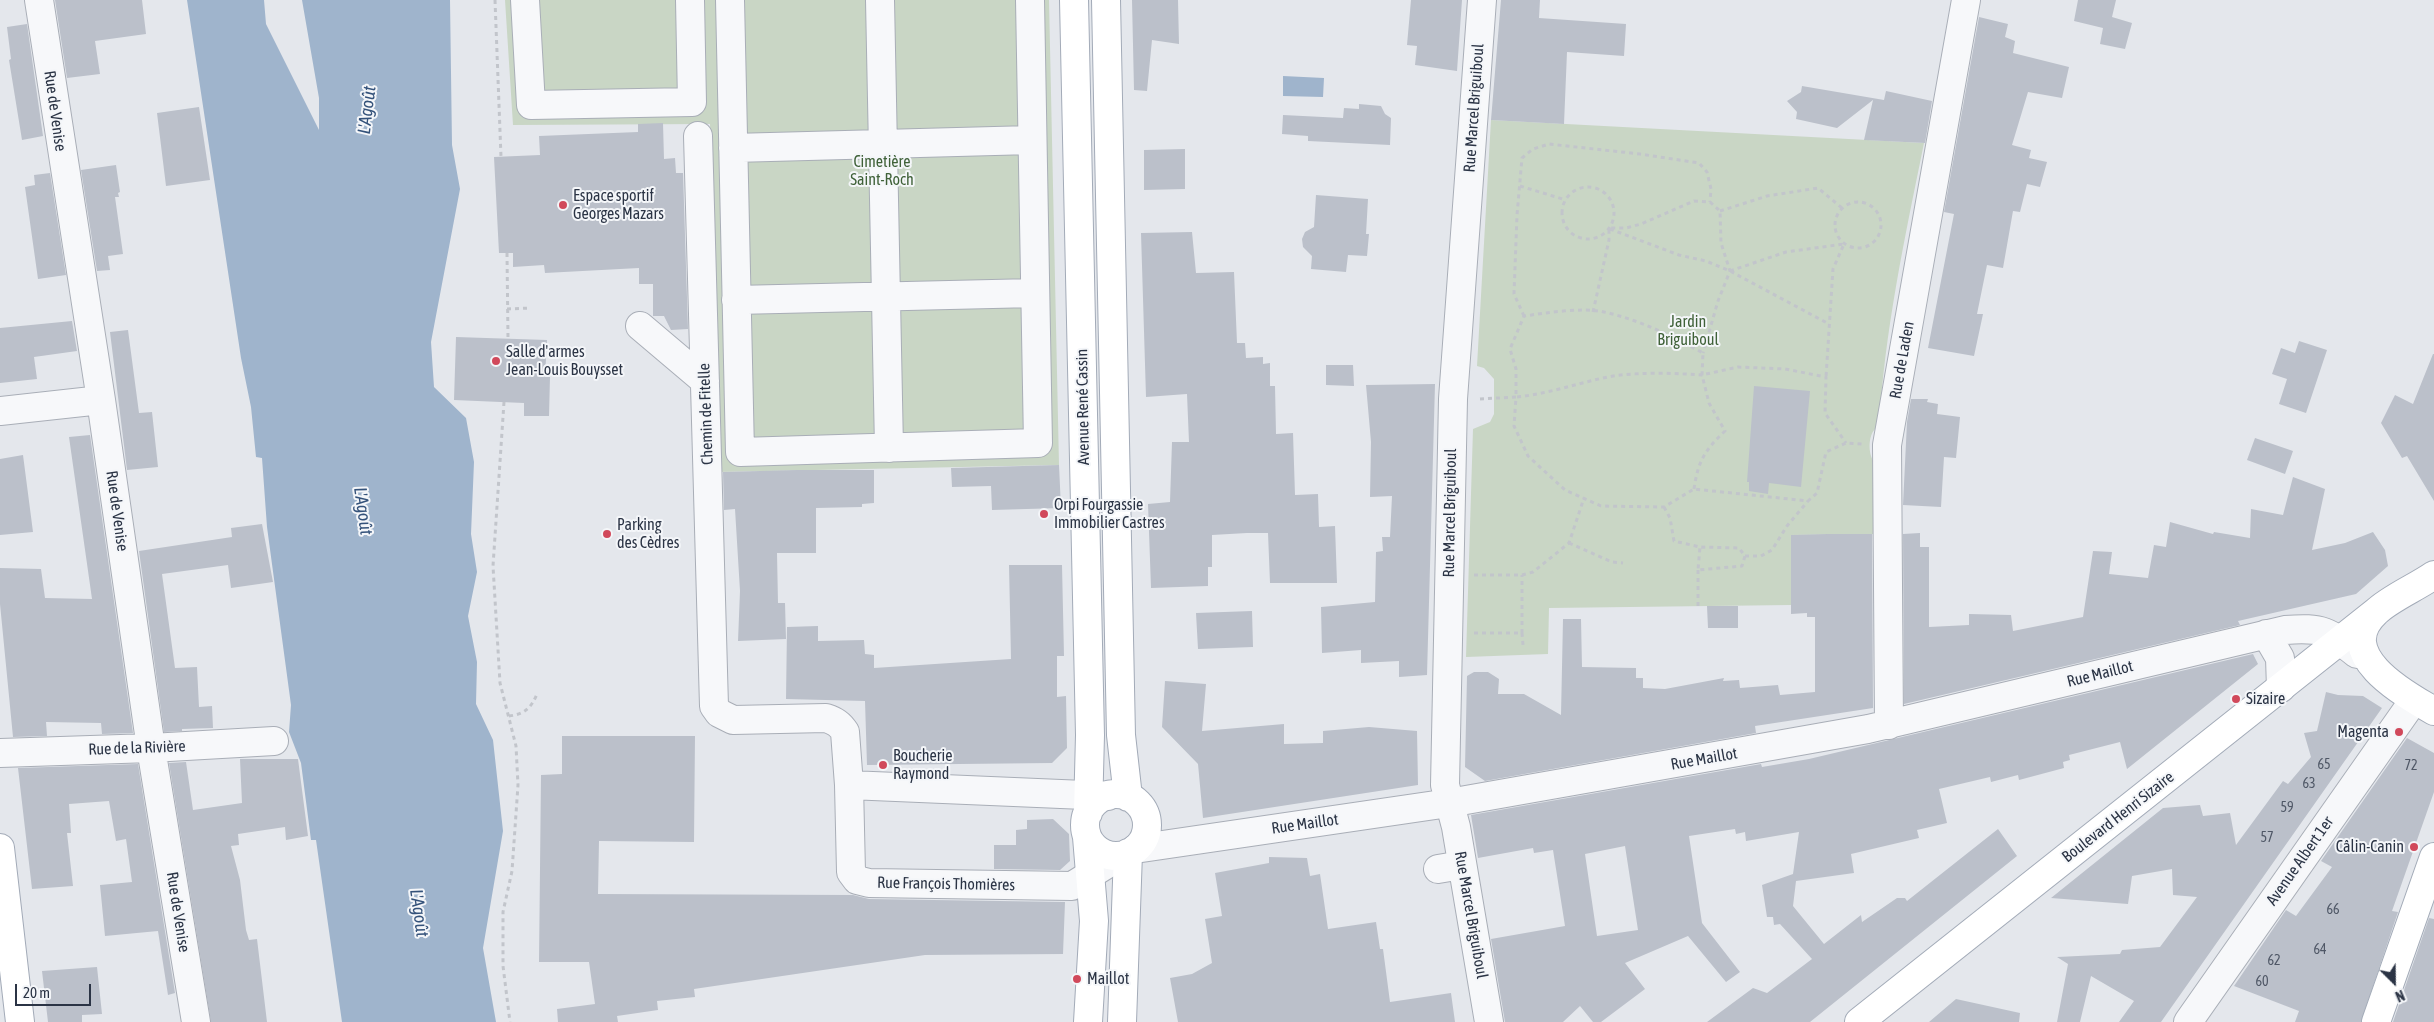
<!DOCTYPE html>
<meta charset="utf-8">
<style>
body{margin:0}
#map{position:relative;width:2434px;height:1022px;overflow:hidden;background:#e4e7ec;font-family:"Asap Condensed",sans-serif}
canvas{display:block}
.north{position:absolute;left:2369px;top:957px;width:50px;height:50px;-webkit-text-stroke:4px #f4f6f9;paint-order:stroke;rotate:157deg;font-size:14px;font-weight:700;line-height:20px;text-align:center;color:#2b3445}
.north::after{content:'';display:block;margin:auto;width:18px;height:22px;background:#2b3445;clip-path:polygon(50% 0,100% 100%,50% 72%,0 100%)}
.scale{position:absolute;left:15px;top:984px;width:76px;height:22px;box-sizing:border-box;border:2px solid #2b3445;border-top:0;padding-left:6px;font-size:15px;line-height:18px;white-space:nowrap;color:#2b3445;-webkit-text-stroke:4px #f4f6f9;paint-order:stroke}
</style>
<div id="map">
<canvas width="2434" height="1022"></canvas>
<div class="north">N</div>
<div class="scale">20 m</div>
</div>
<script>
const context = document.querySelector('canvas').getContext('2d');
context.lineJoin = 'round';
function fill(path, color) { context.fillStyle = color; context.fill(path, 'evenodd'); }
function strokePath(path, color, width, dash) { context.strokeStyle = color; context.lineWidth = width; context.lineCap = dash ? 'butt' : 'round'; context.setLineDash(dash || []); context.stroke(path); }
function write(font, color, halo, rows, align = 'center') {
  context.font = font + ' "Asap Condensed",sans-serif'; context.lineWidth = 4; context.setLineDash([]); context.textBaseline = 'middle'; context.strokeStyle = halo; context.fillStyle = color; for (const [text, x, y, turn = 0] of rows) {
    context.save(); context.translate(x, y); context.rotate((+turn || 0) * Math.PI / 180); context.textAlign = isNaN(turn) ? turn : align; if (halo) context.strokeText(text, 0, 0); context.fillText(text, 0, 0); context.restore();
  }
}
fill(new Path2D(`
 M505,0H1049L1059,465L718,472L710,124L513,125Z
 M1491,120L1924,143C1905,237 1884,333 1879,429H1875C1868,436 1868,454 1874,462V534L1791,535V605L1549,608L1548,654L1466,657L1473,429L1490,422L1494,414V379L1484,368L1477,366Z`), '#c9d6c5');
fill(new Path2D(`
 M187,0H264L266,24L319,130V98L302,0H450L452,145L460,189L431,342L434,387L466,418L474,462L471,534L477,572L468,616L477,662L476,704L493,740L503,831L483,948L496,1022H342L316,840H311L301,763L289,732L291,705L267,527L262,458L256,457L251,407L241,358Z
 M1283,76L1324,78L1323,97L1283,96Z`), '#9fb4cc');
fill(new Path2D(`
 M55,0H142L146,34L95,41L100,74L67,78Z
 M1132,0H1178L1179,44L1152,40L1147,91L1134,90Z
 M1411,0H1462L1457,71L1415,65L1417,46L1407,45Z
 M1501,0H1540L1539,18L1626,24L1624,56L1567,52L1564,124L1491,120Z
 M2078,0H2116L2112,17L2132,23L2125,49L2100,44L2103,28L2074,21Z
 M1979,17L2008,24L2005,37L2015,41L2013,53L2069,67L2062,98L2028,92L2012,145L2031,150L2029,158L2047,162L2040,187L2027,184L2020,212L2013,211L2003,268L1987,265L1977,314H1983L1974,356L1928,348L1954,214L1944,212Z
 M27,24L43,136L22,140L9,60L11,59L7,27Z
 M1802,86L1884,100L1886,91L1932,101L1925,143L1864,140L1873,100L1837,128L1796,119L1797,112L1787,101L1801,92Z
 M1359,104L1381,106L1385,114L1391,118L1390,145L1308,141V136L1282,134L1283,115L1343,118L1344,108L1359,109Z
 M199,107L210,180L166,186L157,113Z
 M663,123L664,159L675,158L676,173H683L688,329L671,330L664,316H653V284H639V268L545,273L544,265L513,267V253H499L494,157L540,155L539,136L638,132V124Z
 M1185,149V189L1144,190V150Z
 M116,165L120,192L118,193L119,197H115L123,254L108,256L110,270L97,271L81,170Z
 M50,173L66,275L38,279L25,187L35,185L34,175Z
 M1316,195L1368,199L1366,234H1369L1367,256L1348,255L1346,272L1311,269L1312,256L1303,247L1302,239L1305,232L1314,227Z
 M1192,232L1196,273L1234,272L1237,343H1245L1246,358L1263,357V364L1270,363V386H1275L1276,434L1293,433L1295,495L1318,494L1319,527L1335,526L1337,583H1270L1268,533H1247L1212,535V567H1208V586L1151,588L1148,504L1170,502L1172,442H1189L1187,394L1146,397L1141,233Z
 M72,321L77,351L34,357L37,379L0,383V328Z
 M128,330L139,413L152,412L158,467L127,470L110,332Z
 M456,337L547,340L545,377H550L549,416H524V403L454,400Z
 M2299,341L2327,350L2306,413L2279,404L2287,379L2272,374L2281,348L2295,353Z
 M2433,354H2434V501L2407,456L2402,458L2381,423L2395,395L2413,404Z
 M1326,365H1353L1354,386L1326,385Z
 M1435,384L1427,675L1399,677V661L1361,663V650L1322,653L1321,607L1375,602L1376,552L1383,551L1382,537H1390L1392,496L1370,497L1371,442L1366,385Z
 M1754,386L1810,391L1801,487L1769,483L1768,494L1749,491V482H1747Z
 M1911,399H1928L1927,402L1938,404L1937,414L1960,417L1956,458L1944,457L1941,507L1903,505L1907,422Z
 M90,435L133,733L102,734L101,723L46,722L47,736L13,737L0,604V568L41,569L45,598L92,599L69,437Z
 M2255,438L2293,451L2285,474L2247,460Z
 M23,455L33,532L0,535V459Z
 M1059,465L1061,508L992,510L991,486L952,487L951,468Z
 M797,470H874V503L862,504V507L816,508V553H777L778,603H785L786,639L738,641L740,591L735,509L724,510L723,472Z
 M2293,477L2325,489L2312,550L2345,543L2373,532L2385,550L2388,566L2356,594L2238,621L2240,625L1904,704L1903,534L1920,533V547H1929V627L1969,625V614L2011,615L2013,631L2083,617L2093,551L2112,552L2109,574L2148,578L2154,545L2166,547L2170,522L2213,534L2214,532L2250,538L2251,509L2283,515Z
 M262,524L273,582L231,588L228,565L162,574L175,668L197,667L199,707L212,706L213,728L182,729V731L164,732L139,551L232,537L231,528Z
 M1827,534H1872L1873,708L1755,726L1756,733L1485,781L1465,767L1467,676L1474,672H1488L1499,679L1498,694H1524L1561,715L1563,619H1581L1582,667L1636,668V678H1643V688L1665,689L1724,678L1723,681L1739,680L1740,688L1778,685L1780,695L1815,692V617H1807V613L1791,614V535Z
 M1009,565H1062L1064,656H1057V697L1066,696L1067,748L1052,763L867,765L865,701L786,699L787,627L818,626V641L864,640L865,654L874,655V668L1011,659Z
 M1707,606H1738V628H1708Z
 M1252,611L1253,647L1198,649L1196,613Z
 M2253,654L2258,664L2127,769L2120,742L2069,755L2070,760L2063,762L2064,768L2019,780L2018,775L1991,782L1990,777L1939,789L1947,823L1917,830L1919,838L1851,854L1854,873L1796,881L1793,906L1824,944L1861,915L1862,922L1897,898H1905L1907,901L1998,829L2017,856L1810,1022H1707L1753,988L1767,993L1812,959L1780,924L1774,925L1773,917H1767L1762,885L1793,874L1799,832L1746,841L1745,832L1736,834L1735,829L1689,836L1702,923L1740,972L1726,982L1688,936L1625,963L1645,989L1601,1022H1593L1580,1006L1563,1022H1505L1491,939L1565,926L1553,850L1534,853L1533,848L1478,858L1471,815L1761,764L1762,767L1809,759ZM1625,846L1638,930L1597,936L1585,854Z
 M1165,681L1206,684L1202,731L1284,724V744L1323,743V731L1369,727L1417,731L1418,785L1203,818L1198,764L1162,727Z
 M2326,692L2338,695L2363,696L2382,708L2161,1022H2119L2134,1001L2091,976L2080,1022H2057L2068,964L2057,957L2120,954L2122,950L2160,947L2197,897L2173,895L2172,869L2132,876L2128,904L2051,898L2163,808L2200,805L2203,816L2230,813L2236,845L2283,781L2288,784L2311,757L2304,733L2317,731Z
 M562,736H695L694,842L599,841L598,894L853,895L869,899L1065,902L1063,954L925,955L694,989L695,997L657,1001L658,1010L617,1016L618,1022H558L557,1009L595,1004L589,962H539L541,775L562,774Z
 M2407,738L2434,753V792L2392,911L2398,912L2361,1022H2295L2299,1011L2234,986L2286,910L2296,916L2332,867L2321,861Z
 M240,759H298L308,836L286,840L285,827L238,834L239,845L231,846L240,880L246,930L249,940L257,939L267,1022H211L169,763L186,762L193,810L242,803Z
 M138,764L175,993L168,995L158,931L105,936L100,885L132,882L126,839L116,841L109,801L69,804L71,833H67L73,886L32,889L18,768Z
 M1053,819L1069,834L1070,861L1060,870L994,869V845H1016V830L1027,829V820Z
 M1269,857L1307,858L1310,876L1320,874L1328,929L1376,922L1380,949H1383L1390,1002L1451,993L1455,1022H1178L1170,978L1192,974L1212,963L1205,919L1222,916L1215,873L1269,863Z
 M2429,918L2434,919V1022H2393Z
 M97,967L102,1014L82,1015V1022H48L42,971Z
 M1956,999L2020,1013L2019,1022H1929Z`), '#bbc0ca');
const minor = new Path2D(`
 M39,0L101,400L151,748L196,1022
 M525,0L531,105L692,102L690,0
 M730,0L740,452L1038,443L1030,0
 M880,0L889,448
 M1482,0L1453,399L1445,785L1456,827L1489,1022
 M698,136L714,706L719,713L733,720L826,718C835,721 840,724 845,732L849,785
 M733,148L1032,140
 M736,300L1035,293
 M640,326L705,381
 M0,411L101,400
 M2266,634L2280,658L2281,688
 M1889,725L1887,445L1966,0
 M0,753L151,748L274,741
 M1108,796L849,785L851,872L857,880L869,883L1072,886L1120,856
 M1135,849L1449,803L1868,729L2285,630C2323,627 2328,631 2357,654
 M1438,869L1462,865
 M2188,1022L2414,700`);
const major = new Path2D(`
 M1074,0L1090,735L1088,813
 M1106,0L1121,735L1128,797
 M2434,575C2417,587 2389,599 2376,612C2332,653 2402,693 2434,711
 M1085 825a31 31 0 1 1 62 0a31 31 0 1 1-62 0Z
 M1087,837L1094,921L1088,1022
 M0,848L20,1022
 M1122,1022L1128,853
 M1859,1022L2377,611
 M2376,1022L2434,857`);
strokePath(minor, '#a9aeb7', 30);
strokePath(major, '#a3abb8', 30);
strokePath(new Path2D(`
 M495,0L501,157
 M1520,186L1566,200
 M1562 213a26 26 0 1 1 52 0a26 26 0 1 1-52 0Z
 M1835 225a23 23 0 1 1 46 0a23 23 0 1 1-46 0Z
 M1720,211L1767,196L1818,188L1842,208
 M1610,229L1679,255L1706,261L1730,271L1829,324
 M507,253L508,339
 M1730,271L1786,252L1844,244L1833,269L1826,377
 M507,309L531,308
 M1593,312L1609,240V228H1626L1641,224L1694,201L1710,202L1720,211L1721,243L1730,271L1718,301L1703,353
 M1524,316L1514,294L1517,215L1522,158L1533,149L1549,144L1640,154L1699,163L1707,172L1711,189L1710,202
 M1480,399L1516,397L1514,426L1528,456L1565,490L1601,506L1664,507L1694,489L1808,501L1817,493L1826,452L1846,443L1862,444
 M504,402L493,566L500,683L516,746L518,785L512,871L503,912V966L510,1022
 M1694,489C1698,461 1705,450 1725,431L1709,403L1702,375C1673,373 1641,372 1613,376C1580,382 1549,394 1516,397V369L1510,349L1524,316C1546,313 1582,307 1604,312C1640,320 1672,336 1703,353L1702,375L1738,367L1785,369L1826,377L1825,413L1846,443
 M1664,507L1670,518L1674,541L1700,547L1698,570L1742,566L1745,556L1739,548L1700,547
 M1569,543L1612,562L1623,563
 M1745,556H1761L1772,550L1787,526L1808,501
 M1474,575H1522L1533,572L1569,543L1584,498
 M1698,606V570
 M1474,633H1522V575
 M1522,633L1523,645
 M509,716C525,714 531,708 537,694`), '#c2c5cb', 3, [4, 4]);
strokePath(minor, '#f7f8fa', 28);
strokePath(major, '#fff', 28);
for (const [x, y, r, color] of [
 [563,205,5,"#d1495b"],
 [496,361,5,"#d1495b"],
 [1044,514,5,"#d1495b"],
 [607,534,5,"#d1495b"],
 [2236,699,5,"#d1495b"],
 [2399,732,5,"#d1495b"],
 [883,765,5,"#d1495b"],
 [2414,847,5,"#d1495b"],
 [1077,979,5,"#d1495b"]
]) { const dot = new Path2D(); dot.arc(x, y, r, 0, 2 * Math.PI); context.fillStyle = color; context.fill(dot); strokePath(dot, '#f4f6f9', 2); }
write('14px', '#4f5766', null, [
 ["65",2324,765],
 ["72",2411,766],
 ["63",2309,784],
 ["59",2287,808],
 ["57",2267,838],
 ["66",2333,910],
 ["64",2320,950],
 ["62",2274,961],
 ["60",2262,982]
]);
write('16px', '#2b3445', '#f4f6f9', [
 ["Rue Marcel Briguiboul",1474,108,-86],
 ["Rue de Venise",55,111,82],
 ["Rue de Laden",1902,360,-80],
 ["Avenue René Cassin",1083,407,-91],
 ["Chemin de Fitelle",706,414,-92],
 ["Rue de Venise",117,511,82],
 ["Rue Marcel Briguiboul",1450,513,-89],
 ["Rue Maillot",2100,674,-14],
 ["Rue de la Rivière",137,748,-2],
 ["Rue Maillot",1704,759,-10],
 ["Boulevard Henri Sizaire",2118,817,-38],
 ["Rue Maillot",1305,824,-8],
 ["Avenue Albert 1er",2300,861,-55],
 ["Rue François Thomières",946,884,1],
 ["Rue de Venise",178,912,81],
 ["Rue Marcel Briguiboul",1471,915,80]
]);
write('16px', '#3f6138', '#f4f6f9', [
 ["Cimetière",882,162],
 ["Saint-Roch",882,180],
 ["Jardin",1688,322],
 ["Briguiboul",1688,340]
]);
write('16px', '#2b3445', '#f4f6f9', [
 ["Espace sportif",573,196],
 ["Georges Mazars",573,214],
 ["Salle d'armes",506,352],
 ["Jean-Louis Bouysset",506,370],
 ["Orpi Fourgassie",1054,505],
 ["Immobilier Castres",1054,523],
 ["Parking",617,525],
 ["des Cèdres",617,543],
 ["Sizaire",2246,699],
 ["Magenta",2389,732,"right"],
 ["Boucherie",893,756],
 ["Raymond",893,774],
 ["Câlin-Canin",2404,847,"right"],
 ["Maillot",1087,979]
], 'left');
write('italic 18px', '#34527a', '#f4f6f9', [
 ["L'Agoût",367,110,-83],
 ["L'Agoût",363,511,82],
 ["L'Agoût",419,913,82]
]);
</script>
